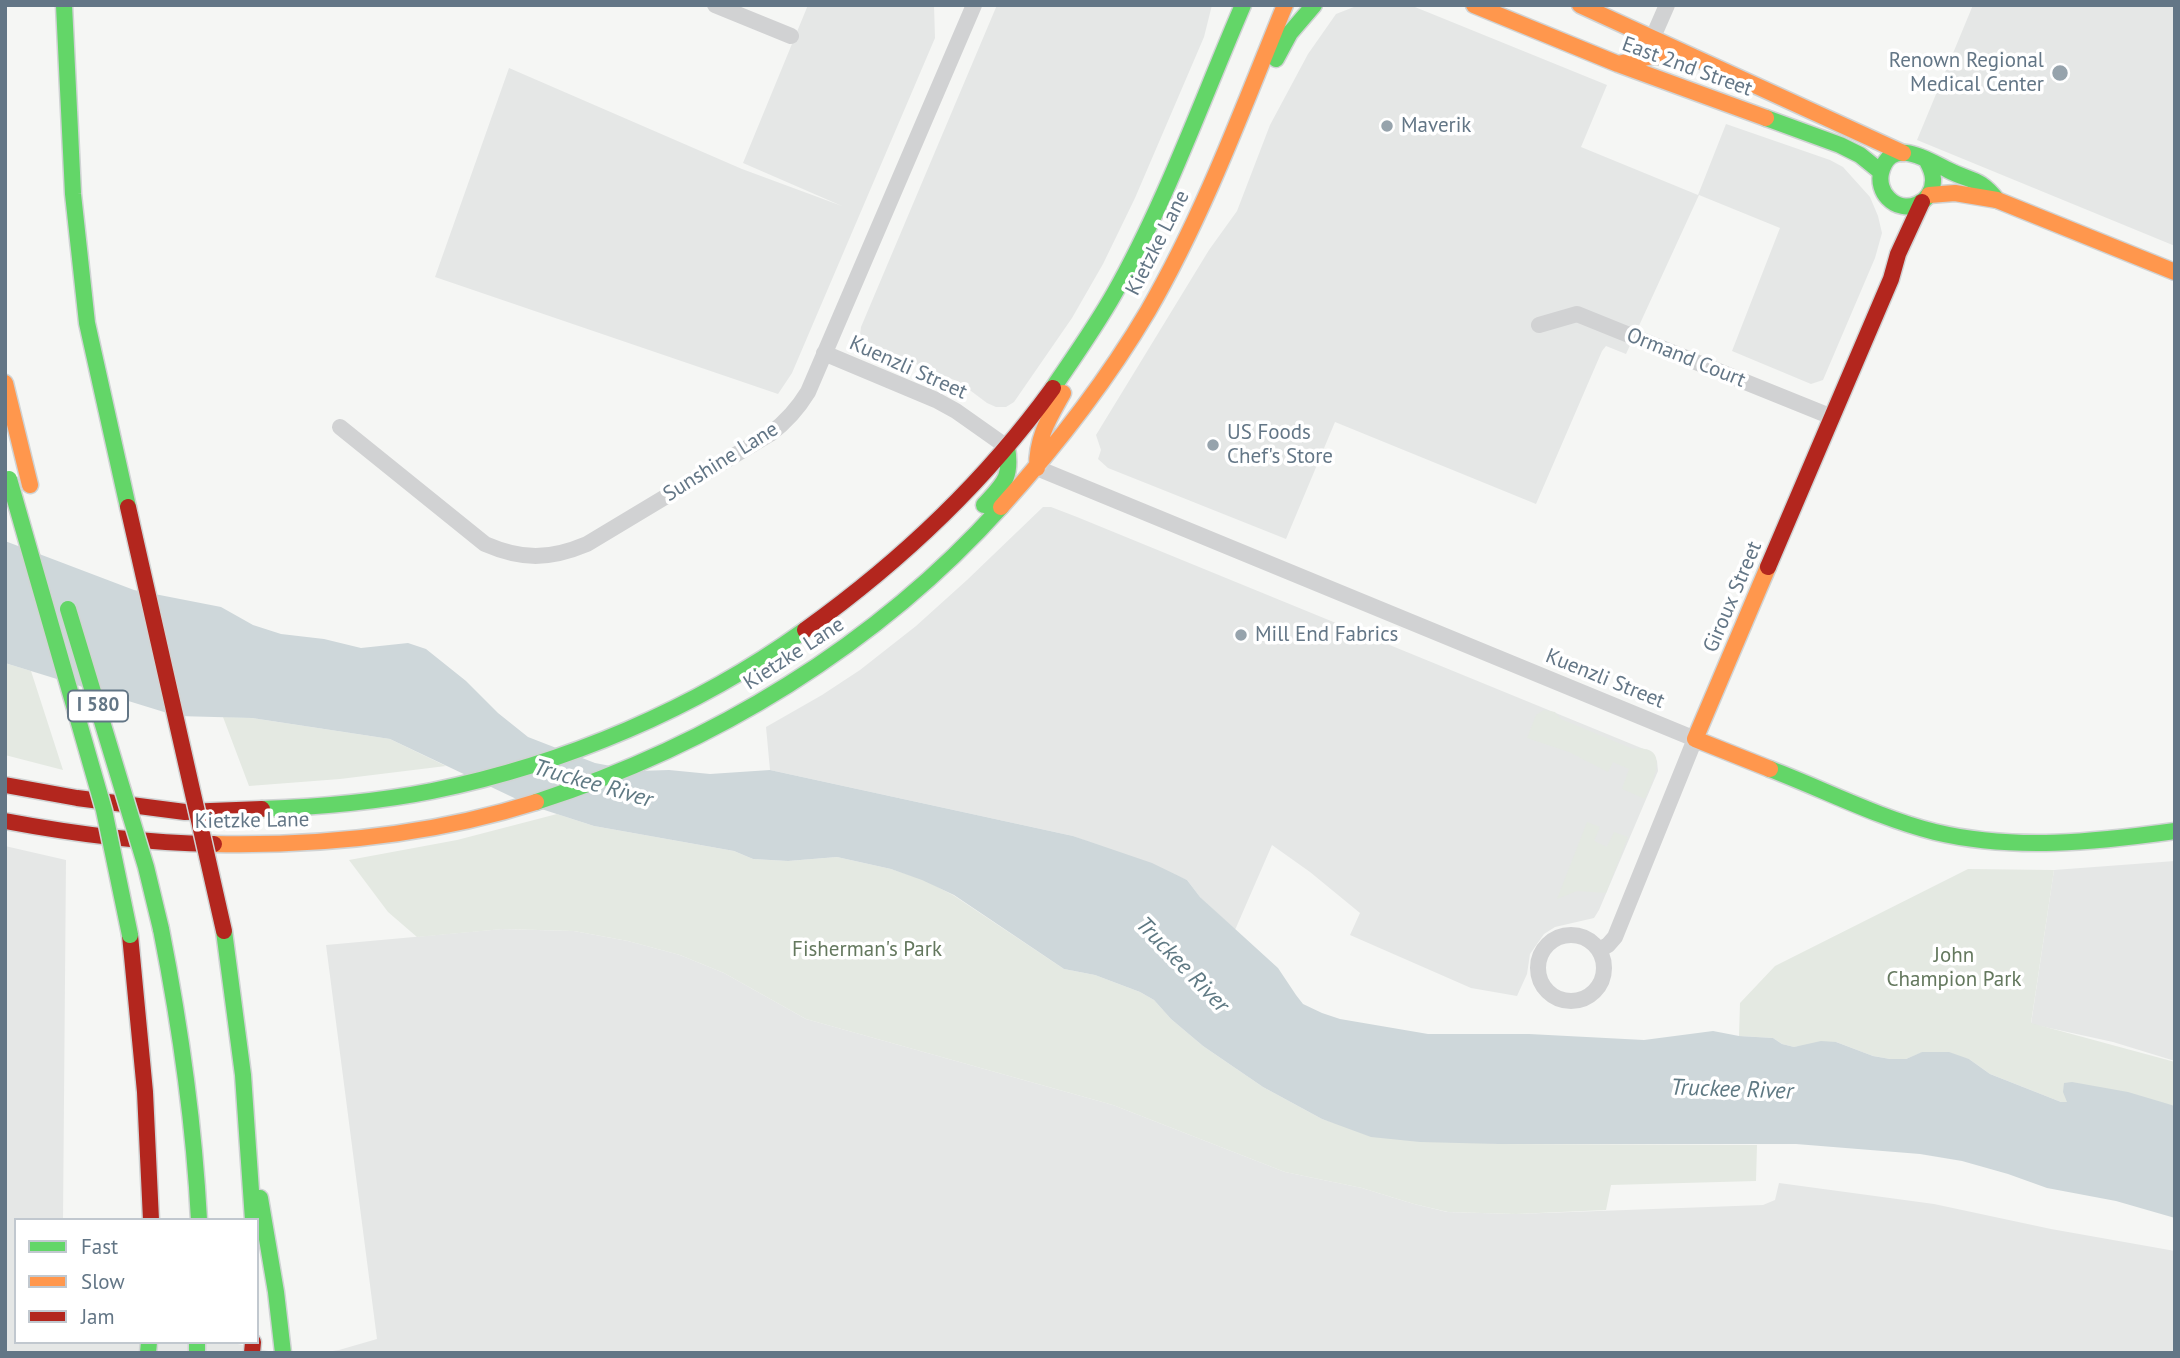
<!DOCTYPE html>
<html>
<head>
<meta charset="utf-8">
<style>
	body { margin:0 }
	#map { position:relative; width:2180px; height:1358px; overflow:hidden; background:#f5f6f4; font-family:"PT Sans",sans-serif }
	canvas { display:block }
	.frame { position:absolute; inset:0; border:7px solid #637686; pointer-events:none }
	.legend { position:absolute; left:14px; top:1218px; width:245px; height:126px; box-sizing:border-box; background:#fff; border:2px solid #c1c8cf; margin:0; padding:9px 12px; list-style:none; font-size:21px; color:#637686 }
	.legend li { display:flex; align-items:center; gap:14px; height:35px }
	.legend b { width:35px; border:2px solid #c1c8cf }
</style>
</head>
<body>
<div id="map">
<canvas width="2180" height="1358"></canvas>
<div class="frame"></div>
<ul class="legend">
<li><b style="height:9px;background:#63d668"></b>Fast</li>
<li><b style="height:9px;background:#ff974d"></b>Slow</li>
<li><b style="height:9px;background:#b3261e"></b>Jam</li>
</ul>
</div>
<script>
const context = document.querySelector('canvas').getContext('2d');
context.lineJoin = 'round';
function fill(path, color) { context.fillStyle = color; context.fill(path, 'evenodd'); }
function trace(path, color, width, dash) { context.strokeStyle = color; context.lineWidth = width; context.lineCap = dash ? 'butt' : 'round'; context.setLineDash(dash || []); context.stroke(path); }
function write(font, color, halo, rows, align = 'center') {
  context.font = font + ' "PT Sans",sans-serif'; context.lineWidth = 7; context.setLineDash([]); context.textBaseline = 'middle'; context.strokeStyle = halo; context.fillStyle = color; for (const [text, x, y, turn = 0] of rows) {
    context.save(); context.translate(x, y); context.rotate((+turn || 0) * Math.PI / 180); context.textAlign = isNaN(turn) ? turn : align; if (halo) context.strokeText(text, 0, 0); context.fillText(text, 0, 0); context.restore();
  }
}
const built = new Path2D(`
	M808 5H934L935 38 792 373 778 394 435 277 509 68 742 169 842 206 743 163Z
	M997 5H1212L1204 37 1135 198 1103 264 1072 318 1014 402 1006 407H996L987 403 959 382 868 344 862 340 860 335 861 327Z
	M1359 5H1410L1607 85 1581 147 1698 195 1726 124 1830 160 1843 167 1870 197 1878 216 1882 233 1875 258 1823 380 1811 384 1732 351 1780 228 1699 195 1626 354 1606 346 1602 351 1536 504 1335 422 1286 539 1108 468 1098 459 1101 450 1096 435 1209 250 1237 211 1270 125 1308 54 1336 14Z
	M1973 5H2175V246L1917 140Z
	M1043 507H1051L1077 517 1651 752 1657 761 1658 771 1599 910 1594 918 1555 927 1544 934 1530 954 1527 974 1517 996 1471 988 1350 935 1360 913 1310 872 1272 845 1235 930 1200 897 1187 880 1073 836 770 770 766 727 822 695 860 670 916 626 967 580Z
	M5 846 66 860 63 1220H16V1342H229L277 1353H5Z
	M2175 861V1061L2113 1042 2031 1024 2054 870Z
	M502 929 574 931 628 941 680 955 724 973 806 1019 1113 1105 1285 1172 1362 1188 1414 1204 1447 1212 1516 1214 1763 1205 1775 1200 1779 1183 1934 1204 2051 1229 2175 1251V1353H320L339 1350 377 1339 326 945Z`);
const green = new Path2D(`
	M5 663 31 671 63 770 5 755Z
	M1544 710 1555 712 1561 719 1633 749C1672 744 1653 781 1645 799L1622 789 1629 769 1613 762 1608 772 1569 752 1527 738 1536 715Z
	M223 717 252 718 390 739 446 766 340 779 249 786Z
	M557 814 594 826 734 851 753 859 788 861 837 857 891 869 922 879 953 895 1064 969 1095 975 1140 992 1154 1000 1171 1019 1203 1046 1263 1087 1322 1119 1344 1126 1498 1144 1757 1145 1756 1181 1611 1185 1606 1210 1516 1214 1448 1212 1414 1204 1362 1188 1285 1172 1113 1105 806 1019 724 973 680 955 628 941 574 931 503 929 417 937 388 912 349 860 457 840Z
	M1587 822 1600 827 1594 841 1607 847 1614 832 1628 837 1606 893 1577 891 1557 899Z
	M1968 869 2054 870 2031 1023 2175 1062V1106L2101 1088 2068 1103 2061 1102 1990 1074 1969 1059 1923 1052 1906 1059H1890L1873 1056 1836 1042 1794 1047 1782 1044 1773 1038 1739 1036 1740 1003 1775 966Z`);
const water = new Path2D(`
	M5 541 134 590 221 607 253 625 281 634 324 639 361 648 408 643 426 649 466 681 498 713 528 737 595 763 637 771 669 770 710 774 770 770 1073 836 1152 863 1187 880 1200 897 1278 968 1296 995 1303 1004 1322 1013 1340 1019 1428 1034H1529L1644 1040 1713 1031 1739 1036 1773 1038 1782 1044 1794 1047 1821 1041 1836 1042 1873 1056 1890 1059H1906L1922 1052H1949L1969 1059 1990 1074 2061 1102H2067L2063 1092 2064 1083 2072 1082 2128 1092 2175 1106V1218L2116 1201 2047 1188 2008 1174 1962 1161 1920 1154 1796 1144H1498L1420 1142 1371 1137 1322 1119 1263 1087 1203 1046 1171 1019 1154 1000 1140 992 1095 975 1064 969 954 895 922 880 891 869 837 857 788 861 753 859 734 851 594 826 529 805 390 739 252 718 177 716 5 663Z`);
const street = new Path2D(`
	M715 5 791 36
	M1653 37 1667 5
	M1539 325 1577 314 1832 417
	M824 353 936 400 956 411 1007 447
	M340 427 485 544C522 560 549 560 587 544L770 434C786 422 797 410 808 392L974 5
	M1037 468 1695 739 1615 937 1608 945 1599 950
	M1538 968a33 33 0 1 1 66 0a33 33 0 1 1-66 0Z`);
const fast = new Path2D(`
	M64 5 73 194 87 323 128 507
	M1276 59 1290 33 1314 5
	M1766 118 1840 145 1860 155 1881 172
	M1926 159C1929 165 1933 171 1933 179 1934 203 1905 216 1888 198 1882 192 1879 182 1881 173 1890 135 1928 160 1948 170 1971 182 1979 177 1997 200
	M1053 388C1074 357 1096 326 1114 294 1165 204 1202 100 1243 5
	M984 505C1004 483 1012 478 1007 447
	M1770 769C1825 790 1879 818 1935 832 2014 851 2096 842 2175 831
	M536 802C712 745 877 645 1001 507
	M262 809C319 807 376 802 432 791 565 764 695 709 805 630
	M161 929C180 1025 194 1122 199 1220
	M224 931 243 1075 253 1220
	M260 1198 276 1292 283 1353
	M197 1342V1353
	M148 1353 149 1342`);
const slow = new Path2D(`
	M1474 5 1618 64 1766 118
	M1580 5 1903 153
	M1618 64 1652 56 1686 57
	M1929 195 1955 193 1997 200 2175 272
	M5 383 30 485
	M1037 468C1037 437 1048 420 1063 393
	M1001 507C1056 446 1106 382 1148 311 1204 214 1243 108 1285 5
	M1768 567 1695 739 1770 769
	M214 844C321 846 433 835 536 802`);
const jam = new Path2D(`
	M1768 567 1891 279 1898 254 1922 202
	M805 630C900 562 984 483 1053 388
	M5 785 77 798 185 812 262 809
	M5 821C74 834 143 843 214 844
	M130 935 145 1092 151 1220
	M252 1353 253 1342`);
const fastBridge = new Path2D(`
	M9 479 104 810 130 935
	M68 609 146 867 161 929`);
const jamBridge = new Path2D(`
	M128 507 224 931`);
const markers = [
	[2060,73,9,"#96a3ac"],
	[1387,126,7,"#96a3ac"],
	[1213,445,7,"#96a3ac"],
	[1241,635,7,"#96a3ac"]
];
const shields = [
	[98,706,60]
];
const shieldNames = [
	["I 580",98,706]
];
const poiNames = [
	["Renown Regional",2044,61,"right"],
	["Medical Center",2044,85,"right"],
	["Maverik",1401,126],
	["US Foods",1227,433],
	["Chef's Store",1227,457],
	["Mill End Fabrics",1255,635]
];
const streetNames = [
	["East 2nd Street",1687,67,20],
	["Kietzke Lane",1158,243,-63],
	["Ormand Court",1686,358,22],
	["Kuenzli Street",908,368,24],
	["Sunshine Lane",721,462,-32],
	["Giroux Street",1733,597,-67],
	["Kietzke Lane",794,654,-33],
	["Kuenzli Street",1605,679,22],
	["Kietzke Lane",252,821,-1]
];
const parkNames = [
	["Fisherman's Park",867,950],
	["John",1954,956],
	["Champion Park",1954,980]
];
const waterNames = [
	["Truckee River",593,784,16],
	["Truckee River",1182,965,46],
	["Truckee River",1732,1090,2]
];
fill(built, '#e5e7e6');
fill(green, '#e4e9e2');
fill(water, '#ced7da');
trace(fast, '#d0d3d4', 19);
trace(slow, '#d0d3d4', 19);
trace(jam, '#d0d3d4', 19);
trace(street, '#d1d2d3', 16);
trace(fast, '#63d668', 16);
trace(slow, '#ff974d', 16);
trace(jam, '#b3261e', 16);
trace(fastBridge, '#d1d3d3', 19, []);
trace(jamBridge, '#d1d3d3', 19, []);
trace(fastBridge, '#63d668', 16);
trace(jamBridge, '#b3261e', 16);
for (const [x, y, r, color] of markers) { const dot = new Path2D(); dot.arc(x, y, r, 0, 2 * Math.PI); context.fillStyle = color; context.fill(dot); trace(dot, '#fff', 2.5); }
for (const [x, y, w] of shields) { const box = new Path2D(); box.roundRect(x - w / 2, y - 15.5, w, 31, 5); context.fillStyle = '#fff'; context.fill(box); trace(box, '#637686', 2); }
write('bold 19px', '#637686', null, shieldNames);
write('21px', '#637686', '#fff', poiNames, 'left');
write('21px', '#637686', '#fff', streetNames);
write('21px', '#64785e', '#fff', parkNames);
write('italic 23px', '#5f7983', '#fff', waterNames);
</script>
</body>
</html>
